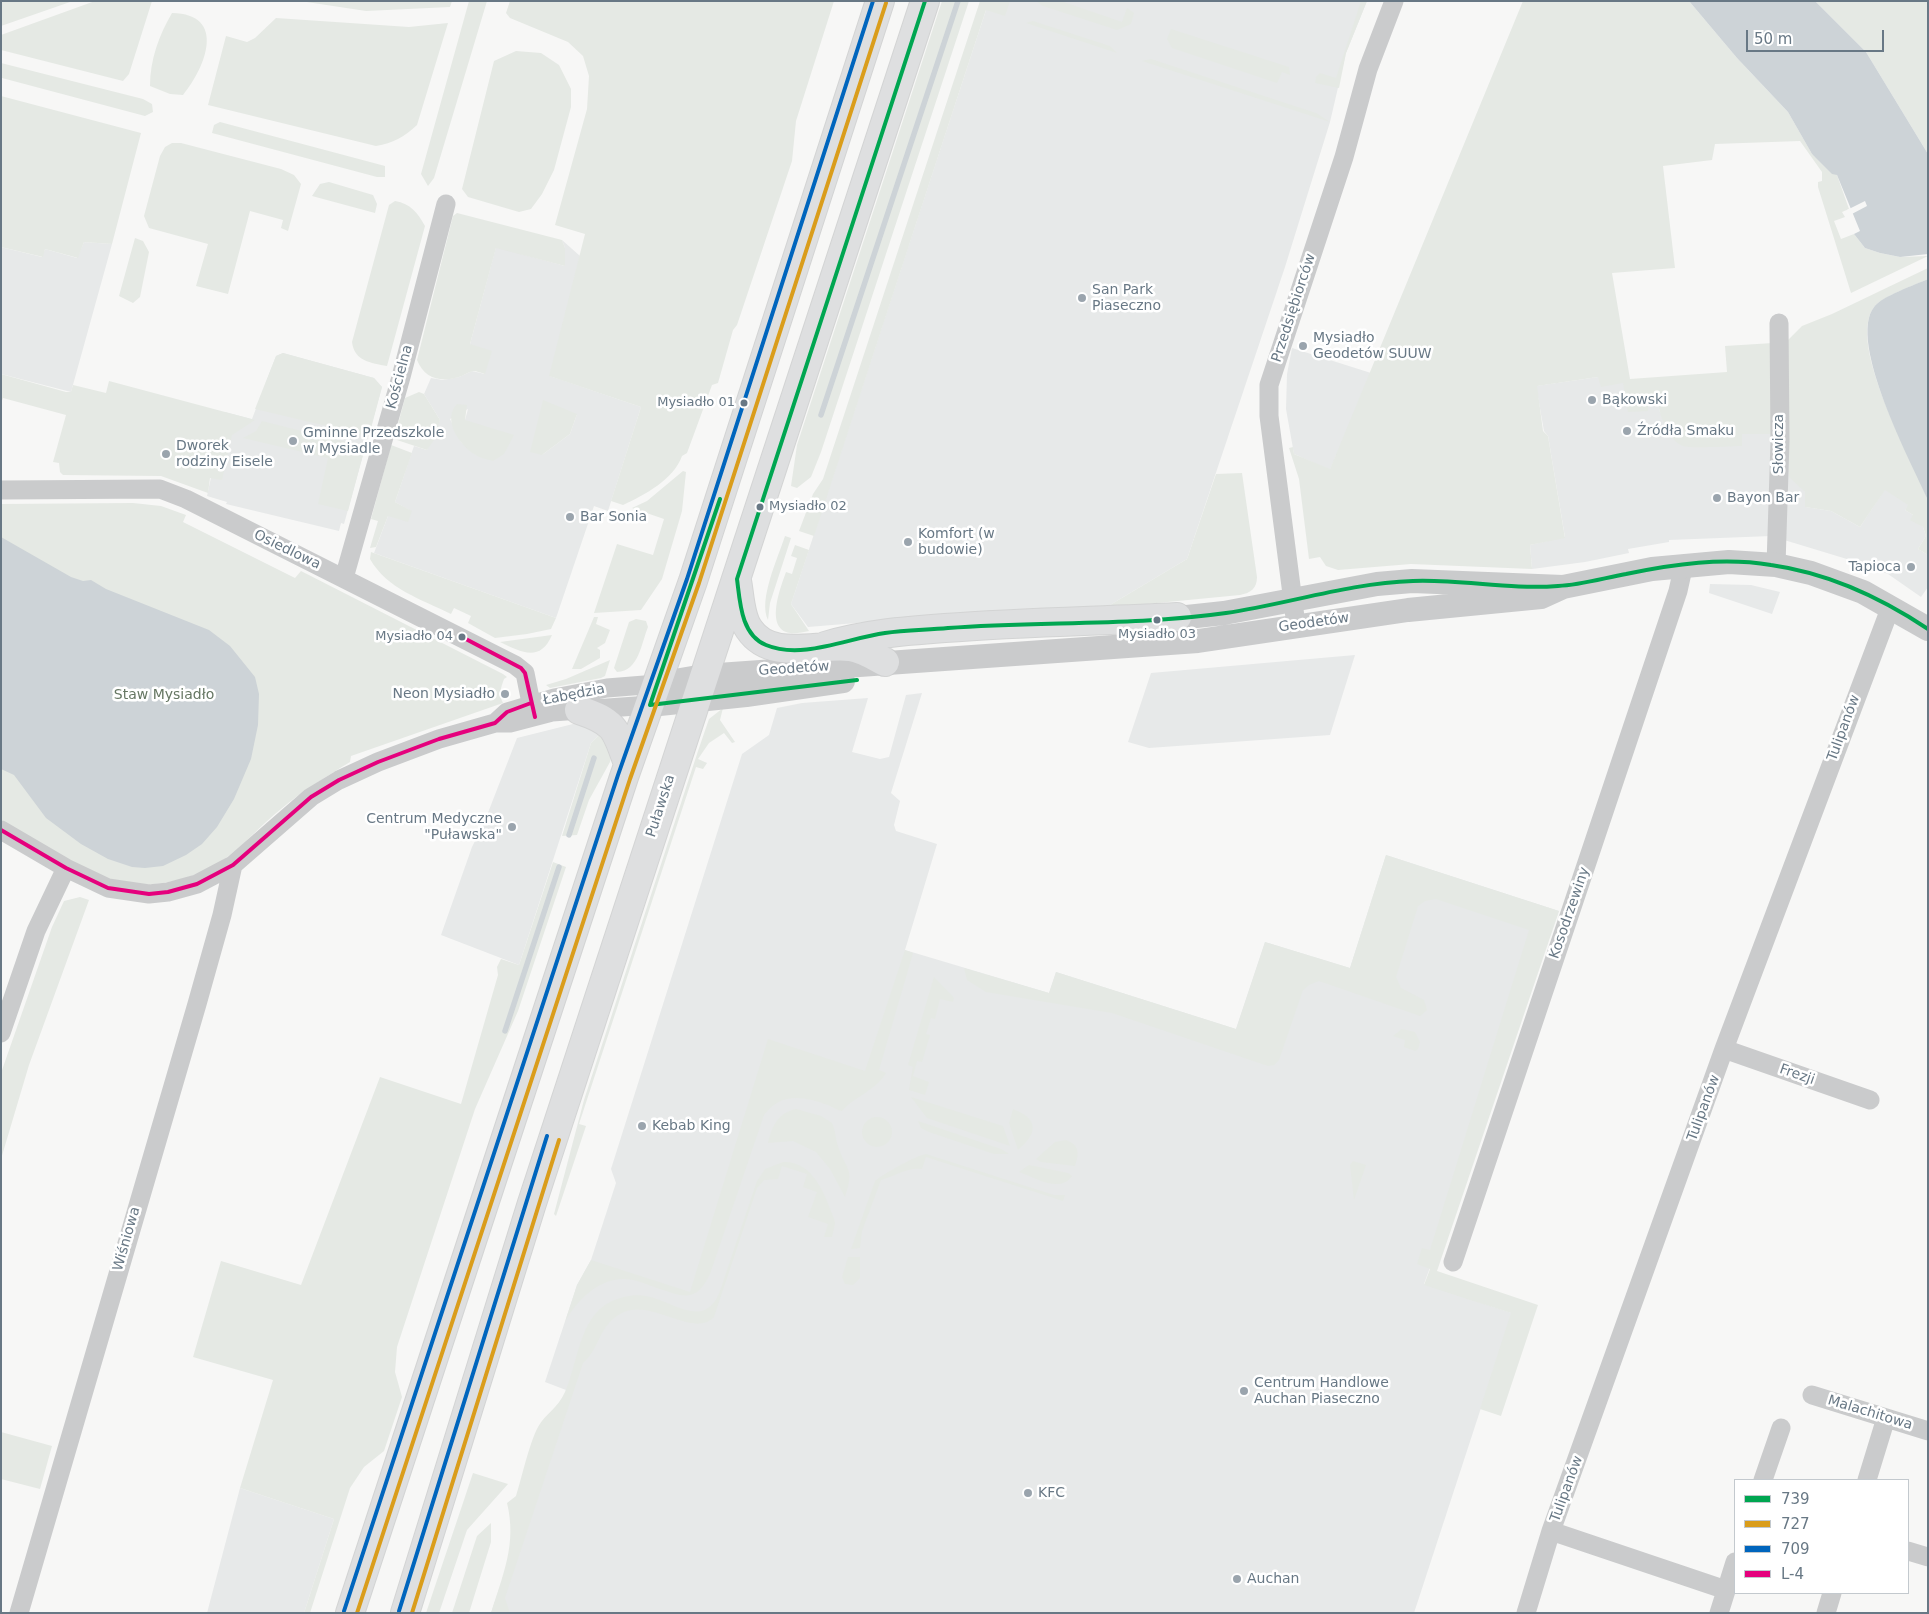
<!DOCTYPE html>
<html>
<head>
<meta charset="utf-8">
<style>
	body { margin:0 }
	#map { position:relative; width:1929px; height:1614px; overflow:hidden; background:#f7f7f6; font-family:"DejaVu Sans",sans-serif }
	canvas { display:block }
	.frame { position:absolute; inset:0; border:2px solid #687885; pointer-events:none }
	.legend { position:absolute; left:1734px; top:1479px; width:175px; height:115px; box-sizing:border-box; background:#fff; border:1px solid #c3c9ce; margin:0; padding:6px 9px; list-style:none; font-size:15px; color:#687885 }
	.legend li { display:flex; align-items:center; gap:10px; height:25px }
	.legend b { width:25px; border:1px solid #c3c9ce }
	.scale { position:absolute; left:1746px; top:30px; width:138px; height:22px; box-sizing:border-box; border:2px solid #687885; border-top:0; padding-left:6px; font-size:15px; line-height:18px; white-space:nowrap; color:#687885; -webkit-text-stroke:4px #fff; paint-order:stroke }
</style>
</head>
<body>
<div id="map">
<canvas width="1929" height="1614"></canvas>
<div class="frame"></div>
<ul class="legend">
<li><b style="height:6px;background:#00a651"></b>739</li>
<li><b style="height:6px;background:#da9d1b"></b>727</li>
<li><b style="height:6px;background:#0065bd"></b>709</li>
<li><b style="height:6px;background:#e5007d"></b>L-4</li>
</ul>
<div class="scale">50 m</div>
</div>
<script>
const context = document.querySelector('canvas').getContext('2d');
context.lineJoin = 'round';
function fill(path, color) { context.fillStyle = color; context.fill(path, 'evenodd'); }
function trace(path, color, width, dash) { context.strokeStyle = color; context.lineWidth = width; context.lineCap = dash ? 'butt' : 'round'; context.setLineDash(dash || []); context.stroke(path); }
function write(font, color, halo, rows, align = 'center') {
  context.font = font + ' "DejaVu Sans",sans-serif'; context.lineWidth = 5; context.setLineDash([]); context.textBaseline = 'middle'; context.strokeStyle = halo; context.fillStyle = color; for (const [text, x, y, turn = 0] of rows) {
    context.save(); context.translate(x, y); context.rotate((+turn || 0) * Math.PI / 180); context.textAlign = isNaN(turn) ? turn : align; if (halo) context.strokeText(text, 0, 0); context.fillText(text, 0, 0); context.restore();
  }
}
const built = new Path2D(`
	M989 1H1367L1346 53 1330 122 1285 267 1187 559 1105 608 1026 609 808 627 791 604Z
	M562 240 580 256 550 376 641 407 608 511 594 506 556 618 374 553 388 516 411 511 395 502 414 446 427 450 440 420 424 394 431 378 443 380 459 377 472 371 485 374 470 344 496 247 565 266V248ZM468 409 465 420 476 455 461 442 450 419ZM577 414 570 434 542 455Z
	M84 242 112 244 71 392 1 374V247L42 257 45 249 77 258Z
	M1292 348 1371 373 1330 470 1294 454 1286 409 1287 374Z
	M283 353 374 378 382 387 344 524 341 523 339 531 226 504 227 502 207 496 225 412 252 419 276 356Z
	M1598 377 1623 383 1648 411V403H1658L1660 412 1720 446H1742V434H1776L1789 437 1805 492 1806 507 1831 511 1860 527 1885 489 1909 505 1905 510 1913 515 1923 527 1926 536 1918 549 1928 555V587L1921 597 1888 574 1860 563 1771 536 1669 540V542L1628 549 1629 553 1585 562 1532 569 1530 545 1565 537 1548 436 1544 431 1536 386Z
	M1710 584 1751 585 1780 592 1772 614 1709 593Z
	M1355 655 1330 735 1149 748 1128 742 1151 673Z
	M922 693 891 793 900 801 894 825 896 831 937 844 905 950 1049 993 1056 972 1236 1029 1265 942 1350 968 1386 855 1559 911 1424 1284 1512 1313 1414 1613H491L566 1390 545 1382 577 1285 591 1260 616 1183 611 1169 742 754 769 735 777 708 802 703 868 698 852 752 880 759 889 757 906 695Z
	M573 724 586 725 600 734 591 743 519 965 441 935 472 847 484 823 517 738Z
	M240 1488 334 1519 304 1613H207Z`);
const green = new Path2D(`
	M1 1H73L1 26Z
	M95 1H152L129 74 123 81 1 50V35Z
	M300 1H452L450 7 366 11Z
	M469 1H487L434 178 428 186 421 174Z
	M510 1H834L796 121 792 161 737 325 733 330 718 383 712 385 687 453 682 456C674 479 645 495 623 505L611 501 641 407 549 376 585 234 555 225 587 109 589 76 583 56 568 42 510 18 506 13Z
	M942 1H969L821 452 811 477 797 488 791 486 797 445Z
	M980 1H1010L1005 16 986 10 814 536 799 531 813 494 823 479Z
	M1036 1H1061L1122 22 1127 8 1134 13 1131 24 1117 30 1043 6Z
	M1361 1H1367L1346 53 1339 88 1315 83 1316 77 1320 73 1336 78Z
	M1523 1H1689L1737 58 1788 112 1812 154 1837 175 1849 209 1842 212 1845 217 1834 221 1841 239 1854 234 1865 248 1880 253 1900 257 1928 256 1851 293 1818 187V182L1822 181V172L1800 141 1715 144 1712 160 1663 166 1675 268 1612 273 1630 379 1727 372 1725 346 1773 343 1776 434H1742V446C1730 446 1693 449 1683 446 1669 441 1660 417 1658 403L1648 404V411L1628 412 1623 383 1601 387 1598 377 1537 386 1543 431 1548 436 1565 538 1530 545 1532 569 1411 564 1338 570 1326 566 1320 557 1309 559 1299 479 1289 448 1293 447 1294 454 1330 469Z
	M1815 1H1928V154L1866 52Z
	M172 13C227 14 206 67 183 95L170 94 150 86C150 60 159 35 172 13Z
	M276 18 409 27 448 23 417 125C404 137 393 143 376 146L208 105 226 36 247 42 255 38Z
	M1033 21 1110 46 1117 53 1026 23Z
	M1171 29 1289 67 1290 75 1282 72 1277 83 1172 48 1167 39Z
	M516 51 541 53 559 65 571 89V107L554 170 542 194 531 209 519 212 468 197 462 189 494 61Z
	M1151 59 1316 113 1330 122 1142 61Z
	M1 63 143 99 152 104 153 112 145 116 2 78Z
	M1 96 141 133 112 244 84 242 78 258 45 249 43 257 1 247Z
	M220 122 385 166V177H377L212 133 214 125Z
	M172 143H181L281 169 294 175 301 184 288 231 281 228 283 220 250 211 228 294 196 286 208 244 149 228 144 216 160 156 165 147Z
	M329 182 373 195 377 204 375 213 312 196 320 184Z
	M395 201C411 204 417 212 425 226L387 366C371 363 354 361 352 342L389 205Z
	M457 213 562 240 565 248V266L496 248 470 344 492 351 485 374C481 373 477 371 473 371 468 372 463 376 459 377 440 383 424 378 417 360L453 216Z
	M135 238 143 241 149 252 140 297 133 303 119 296Z
	M1928 268V279C1915 285 1881 297 1874 307 1846 345 1912 457 1927 498 1929 511 1928 540 1928 555L1918 549 1926 536 1923 527 1910 520 1913 515 1905 510 1908 505 1885 490 1860 527 1831 511 1805 507V492L1789 477 1787 341 1802 326 1832 314Z
	M283 353 374 378 382 387 369 436 255 409 276 356Z
	M1 374 66 392H71L73 385 106 393 109 381 255 420 232 435 222 480 210 478 208 493 161 476 63 475 60 472 59 463 53 462 66 415 3 398 1 403Z
	M419 392 424 394 440 420 434 440 427 450 394 439 405 398Z
	M543 400 577 414 570 434 542 455 530 452Z
	M457 404 467 405 465 420 514 435 504 454 493 461C487 459 479 458 474 454 459 444 442 420 457 404Z
	M262 421 365 447 348 511 318 504 328 458 243 438 256 431Z
	M391 445 412 453 395 502 412 511 408 522 388 516 376 547 370 548 378 521 371 519Z
	M683 471 686 472 682 511 662 579 641 610 594 613 617 544 653 555 664 519 632 508 647 501Z
	M1242 473 1257 577C1257 588 1251 593 1240 595L1105 608 1187 559 1216 474Z
	M133 503 161 506 186 515 183 522 295 578 301 571 503 674 507 677 504 679C501 688 498 694 503 703L351 756 350 762C326 777 302 791 281 809 263 823 248 841 230 855 193 883 140 894 97 875 63 860 32 839 1 820V504Z
	M785 536 791 538 770 603 768 620C758 600 778 558 785 536Z
	M795 545 809 550 791 604 809 631C803 632 796 634 790 633 764 629 781 586 786 572L792 574 797 558 791 556Z
	M371 552 556 618 551 629 527 634 495 638 468 623 471 616 454 608 451 614C421 599 387 589 370 559Z
	M594 617H598L596 624 610 630 605 643 597 648 600 650V658L581 669H572Z
	M636 619 646 621 648 627C641 644 639 671 617 672L614 668 629 622Z
	M552 635C540 663 521 652 500 642Z
	M610 660 605 676 601 678 550 688 546 685 566 679Z
	M723 708 720 720 735 742 732 743 724 733 709 743 698 759 707 763 703 769 696 767 579 1124 586 1126 556 1216 554 1214 584 1100 698 751 709 719Z
	M605 731 612 754 610 762 589 800 577 835 562 836 591 743 600 734Z
	M1386 855 1559 911 1437 1271 1538 1305 1501 1416 1480 1409 1511 1313 1424 1285 1430 1269 1417 1264 1422 1248 1430 1250 1529 930 1436 899 1425 901 1418 906 1396 977 1401 988 1424 1000 1427 1010 1420 1016 1319 981 1309 985 1303 990 1279 1060 1274 1065 1268 1066 1112 1013 986 992 967 980 964 968 1049 993 1056 972 1236 1029 1265 942 1350 968Z
	M553 862 566 867 518 1011 475 1109 397 1347 395 1372 402 1397 384 1451 364 1467 350 1488 310 1613H304L334 1519 240 1488 273 1380 193 1357 221 1261 301 1285 380 1077 461 1104 498 975 497 967 501 959 519 965Z
	M80 897 89 900 29 1065 1 1159V1073L52 927 64 901Z
	M905 950 913 953 879 1070 886 1073C875 1091 855 1096 842 1111 837 1110 833 1107 828 1105 803 1096 781 1092 764 1115L710 1274C706 1281 702 1291 693 1294 683 1298 673 1293 663 1290 653 1287 643 1282 633 1280 603 1274 578 1298 565 1322L577 1285 591 1260 690 1292 768 1039 865 1071Z
	M934 977 954 998 953 1002 940 999 935 1019 931 1018 926 1034 930 1035 922 1062 917 1061 913 1076 929 1082 925 1095 909 1090 913 1067 908 1065Z
	M1402 1029 1415 1032 1420 1042 1418 1049 1415 1051 1404 1047 1405 1040 1393 1036Z
	M911 1097 1003 1126 1010 1146 927 1118Z
	M796 1109 821 1116 832 1123C836 1131 835 1138 838 1146 846 1171 855 1167 845 1197L830 1169 816 1152 793 1141 768 1143C772 1126 778 1113 796 1109Z
	M1013 1109C1039 1119 1038 1133 1018 1150L1009 1123Z
	M862 1132a15 15 0 1 1 30 0a15 15 0 1 1-30 0Z
	M918 1121 1001 1149 1009 1154H994L929 1132 921 1128Z
	M1066 1140C1080 1145 1079 1154 1075 1166L1041 1162 1036 1159 1055 1142Z
	M926 1154 1054 1195H1065L1063 1201 926 1157 922 1169C908 1167 895 1176 881 1180L862 1231 860 1248 851 1249 875 1181C883 1174 917 1155 926 1154Z
	M1353 1161 1366 1165 1354 1200 1350 1165Z
	M783 1162C813 1161 824 1193 833 1216L835 1223 832 1237H824L828 1224 808 1217 817 1192 803 1187 807 1174 782 1166 778 1179 764 1180 757 1188 714 1317C693 1339 652 1298 622 1313 598 1325 601 1347 583 1363L505 1598 510 1613H491C503 1574 517 1544 507 1503L516 1496C522 1477 529 1444 538 1427 545 1414 558 1408 565 1392 578 1363 579 1318 610 1302 621 1297 634 1294 646 1296 674 1301 705 1331 720 1291L757 1181 765 1169Z
	M1029 1165 1068 1173 1072 1176C1060 1194 1034 1177 1019 1172Z
	M848 1257H860V1278L853 1285 845 1284 842 1277Z
	M1 1432 52 1446 40 1489 1 1479Z
	M473 1473 508 1484 467 1530 439 1613H426Z
	M491 1523V1542L469 1613H452L477 1536Z`);
const water = new Path2D(`
	M1689 1H1815L1866 52 1928 154V254L1900 257 1880 253 1865 248 1854 234 1860 231 1837 175 1832 174 1812 154 1788 112 1737 58Z
	M1928 279V500C1911 462 1847 342 1874 307 1882 296 1915 285 1928 279Z
	M1 537 71 577 83 581 91 580 106 589 209 630 230 646 255 677 259 694 258 725 251 759 234 799 217 827 202 844 186 855 163 866 145 868 132 867 108 859 81 844 46 818 14 775 1 769Z`);
const pier = new Path2D(`
	M1865 201 1867 206 1850 215 1847 210Z`);
const stream = new Path2D(`
	M821 415 958 1
	M569 835 594 758
	M505 1031 559 867`);
const minor = new Path2D(`
	M1 490 160 489 186 499 515 665 525 673 531 703
	M1776 565 1780 441 1779 323
	M344 578 401 377 446 204
	M1296 625 1269 416V385L1344 157 1368 69 1394 1
	M495 723 507 712 554 698 607 688 657 684
	M1 830 66 868 108 888 149 894 168 892 197 884 233 865 311 797 339 780 378 762 439 739 495 723H510L552 712 650 705
	M1 1033 36 931 66 868
	M1724 1049 1870 1100
	M1453 1262 1678 591 1684 564
	M1812 1395 1928 1431
	M1763 1480 1781 1428
	M1867 1480 1886 1418
	M1551 1531 1726 1590
	M1908 1551 1928 1557
	M19 1613 197 1004 222 915 233 865
	M1526 1613 1551 1531 1724 1049 1891 606
	M1719 1613 1735 1562
	M1826 1613 1832 1593`);
const tertiary = new Path2D(`
	M1159 620 1224 613 1377 584 1412 581 1563 587 1652 569 1729 562 1776 565 1811 573 1863 592 1928 629
	M657 684 704 676 1198 641 1408 610 1541 597 1563 587
	M650 705 746 695 843 681`);
const primary = new Path2D(`
	M737 581C740 596 740 617 749 629 771 662 817 643 850 647 863 649 874 656 885 662
	M825 646C864 634 904 631 945 628 1022 622 1100 621 1177 617
	M579 710C615 722 616 729 628 764
	M350 1613 624 777 693 581 880 1
	M405 1613 532 1203 925 1`);
const bus1 = new Path2D(`
	M925 1 737 579C740 602 741 635 766 645 802 660 848 638 885 633 905 630 927 630 948 628 1040 621 1134 626 1226 613 1288 604 1349 583 1413 581 1461 579 1509 590 1558 586 1581 585 1604 578 1626 574 1674 564 1723 557 1771 565 1828 573 1880 597 1928 629
	M650 705 720 499
	M650 705 857 680`);
const bus2 = new Path2D(`
	M357 1613 630 779 699 583 886 3
	M412 1613 559 1140`);
const bus3 = new Path2D(`
	M344 1611 618 775 687 579 873 1
	M399 1611 547 1136`);
const bus4 = new Path2D(`
	M462 637 521 668 525 673 535 717
	M1 830 66 868 108 888 149 894 168 892 197 884 233 865 311 797 339 780 378 762 439 739 495 723 507 712 531 703`);
const markers = [
	[1082,298,5,"#9aa4ad"],
	[1303,346,5,"#9aa4ad"],
	[1592,400,5,"#9aa4ad"],
	[744,403,4.5,"#687885"],
	[1627,431,5,"#9aa4ad"],
	[293,441,5,"#9aa4ad"],
	[166,454,5,"#9aa4ad"],
	[1717,498,5,"#9aa4ad"],
	[760,507,4.5,"#687885"],
	[570,517,5,"#9aa4ad"],
	[908,542,5,"#9aa4ad"],
	[1911,567,5,"#9aa4ad"],
	[1157,620,4.5,"#687885"],
	[462,637,4.5,"#687885"],
	[505,694,5,"#9aa4ad"],
	[512,827,5,"#9aa4ad"],
	[642,1126,5,"#9aa4ad"],
	[1244,1391,5,"#9aa4ad"],
	[1028,1493,5,"#9aa4ad"],
	[1237,1579,5,"#9aa4ad"]
];
const busNames = [
	["Mysiadło 01",735,403],
	["Mysiadło 02",769,507,"left"],
	["Mysiadło 03",1157,635,"center"],
	["Mysiadło 04",453,637]
];
const poiNames = [
	["San Park",1092,290],
	["Piaseczno",1092,306],
	["Mysiadło",1313,338],
	["Geodetów SUUW",1313,354],
	["Bąkowski",1602,400],
	["Źródła Smaku",1637,431],
	["Gminne Przedszkole",303,433],
	["w Mysiadle",303,449],
	["Dworek",176,446],
	["rodziny Eisele",176,462],
	["Bayon Bar",1727,498],
	["Bar Sonia",580,517],
	["Komfort (w",918,534],
	["budowie)",918,550],
	["Tapioca",1901,567,"right"],
	["Neon Mysiadło",495,694,"right"],
	["Centrum Medyczne",502,819,"right"],
	["\"Puławska\"",502,835,"right"],
	["Kebab King",652,1126],
	["Centrum Handlowe",1254,1383],
	["Auchan Piaseczno",1254,1399],
	["KFC",1038,1493],
	["Auchan",1247,1579]
];
const streetNames = [
	["Przedsiębiorców",1294,308,-72],
	["Kościelna",400,377,-75],
	["Słowicza",1779,444,-90],
	["Osiedlowa",287,550,26],
	["Geodetów",1314,623,-8],
	["Geodetów",794,669,-4],
	["Łabędzia",574,695,-11],
	["Tulipanów",1844,728,-70],
	["Puławska",661,806,-72],
	["Kosodrzewiny",1570,913,-71],
	["Frezji",1797,1075,19],
	["Tulipanów",1704,1108,-70],
	["Wiśniowa",127,1239,-74],
	["Malachitowa",1870,1413,17],
	["Tulipanów",1567,1489,-70]
];
const parkNames = [
	["Staw Mysiadło",164,695]
];
fill(built, '#e7e9e9');
fill(green, '#e5e9e4');
fill(water, '#cdd3d7');
fill(pier, '#f7f7f6');
trace(stream, '#cdd3d7', 5.5);
trace(primary, '#d3d4d4', 30);
trace(minor, '#cacbcc', 19);
trace(tertiary, '#cacbcc', 24);
trace(primary, '#dedfe0', 28);
trace(bus1, '#00a651', 4);
trace(bus2, '#da9d1b', 4);
trace(bus3, '#0065bd', 4);
trace(bus4, '#e5007d', 4);
for (const [x, y, r, color] of markers) { const dot = new Path2D(); dot.arc(x, y, r, 0, 2 * Math.PI); context.fillStyle = color; context.fill(dot); trace(dot, '#fff', 2); }
write('13px', '#687885', '#fff', busNames, 'right');
write('14px', '#687885', '#fff', poiNames, 'left');
write('14px', '#687885', '#fff', streetNames);
write('14px', '#667763', '#fff', parkNames);
</script>
</body>
</html>
